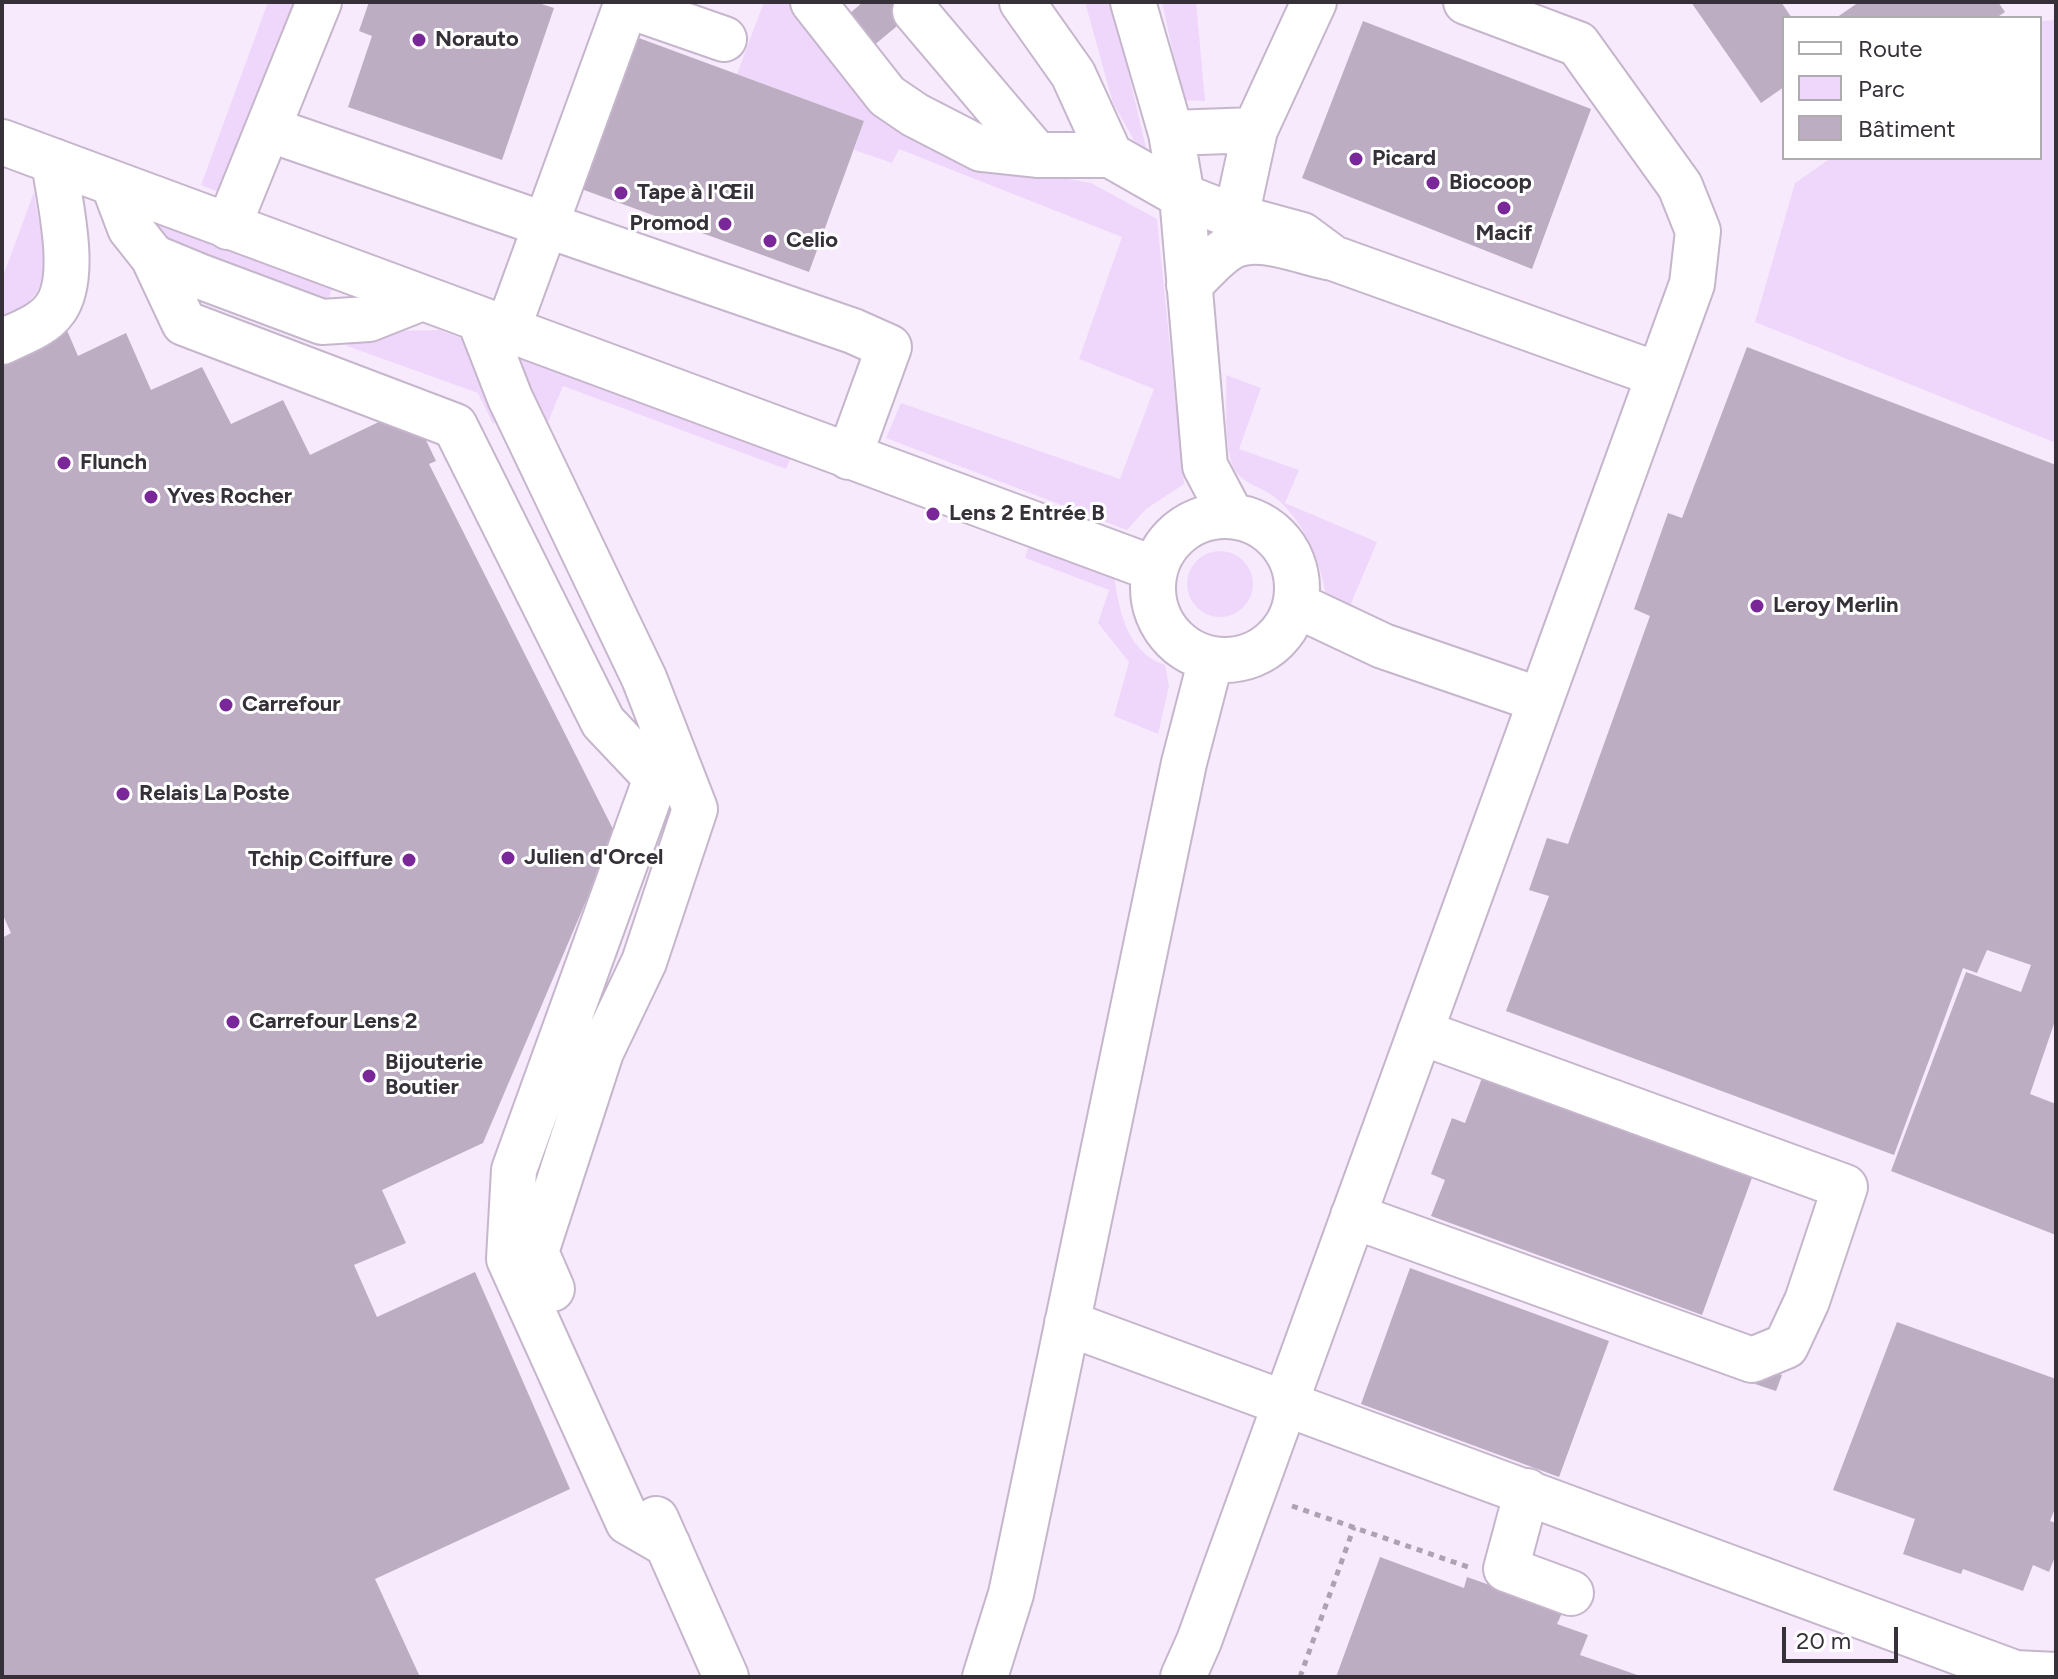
<!DOCTYPE html>
<html>
<head>
<meta charset="utf-8">
<style>
	body { margin:0 }
	#map { position:relative; width:2058px; height:1679px; overflow:hidden; background:#f7eafd; font-family:Figtree,sans-serif }
	canvas { display:block }
	.frame { position:absolute; inset:0; border:4px solid #363039; pointer-events:none }
	.legend { position:absolute; left:1782px; top:16px; width:260px; height:144px; box-sizing:border-box; background:#fff; border:2px solid #afacb0; margin:0; padding:10px 14px; list-style:none; font-size:24px; color:#363039 }
	.legend li { display:flex; align-items:center; gap:16px; height:40px }
	.legend b { width:40px; border:2px solid #afacb0 }
	.scale { position:absolute; left:1782px; top:1627px; width:116px; height:36px; box-sizing:border-box; border:4px solid #363039; border-top:0; padding-left:10px; font-size:24px; line-height:28px; white-space:nowrap; color:#363039; -webkit-text-stroke:6px #fff; paint-order:stroke }
</style>
</head>
<body>
<div id="map">
<canvas width="2058" height="1679"></canvas>
<div class="frame"></div>
<ul class="legend">
<li><b style="height:10px;background:#fff"></b>Route</li>
<li><b style="height:22px;background:#efd7fb"></b>Parc</li>
<li><b style="height:22px;background:#bcadc3"></b>Bâtiment</li>
</ul>
<div class="scale">20 m</div>
</div>
<script>
const context = document.querySelector('canvas').getContext('2d');
context.lineJoin = 'round';
function fill(path, color) { context.fillStyle = color; context.fill(path, 'evenodd'); }
function trace(path, color, width, dash) { context.strokeStyle = color; context.lineWidth = width; context.lineCap = dash ? 'butt' : 'round'; context.setLineDash(dash || []); context.stroke(path); }
function write(font, color, halo, rows, align = 'center') {
  context.font = font + ' Figtree,sans-serif'; context.lineWidth = 6; context.setLineDash([]); context.textBaseline = 'middle'; context.strokeStyle = halo; context.fillStyle = color; for (const [text, x, y, turn = 0] of rows) {
    context.save(); context.translate(x, y); context.rotate((+turn || 0) * Math.PI / 180); context.textAlign = isNaN(turn) ? turn : align; if (halo) context.strokeText(text, 0, 0); context.fillText(text, 0, 0); context.restore();
  }
}
const green = new Path2D(`
	M268 2H294L224 194 201 185Z
	M764 2H799L1004 168 1091 183 1157 219 1184 484 1146 509 1127 530 886 438 901 403 1120 479 1154 389 1079 359 1122 237 899 149 892 163 854 150 864 121 737 74Z
	M1085 2H1112L1147 152 1140 151 1113 103Z
	M1162 2H1196L1205 101 1183 100Z
	M2056 20V443L1755 322 1795 183 1831 158H2040V21Z
	M34 192C42 250 64 289 2 321V279Z
	M160 224 333 286 327 302 155 240Z
	M439 330 464 339 505 418 493 424 478 393 347 346 355 332Z
	M514 354 791 457 786 469 563 386 545 429Z
	M1226 375 1261 388 1239 449 1299 470 1285 503 1377 542 1350 606 1326 596C1320 559 1305 524 1277 499 1261 485 1237 484 1231 461 1224 435 1227 402 1226 375Z
	M1029 545 1114 577C1120 613 1127 652 1165 665L1169 686 1158 734 1114 716 1129 662 1098 623 1109 590 1025 558Z
	M1187 584a33 33 0 1 1 66 0a33 33 0 1 1-66 0Z`);
const building = new Path2D(`
	M369 2H535L554 8 502 160 348 107 372 36 359 31Z
	M863 2H926L867 51 842 20Z
	M1691 2H1781L1792 18H1784V87L1761 103Z
	M1859 2H1998L2005 12 1996 18H1836Z
	M1363 21 1591 109 1532 269 1302 178Z
	M628 34 864 121 809 272 573 186Z
	M66 328 78 356 126 333 151 390 202 367 231 424 283 400 310 455 410 407 436 461 429 464 615 833 483 1143 382 1190 406 1243 354 1265 377 1317 475 1272 570 1489 375 1579 420 1677H2V938L11 933 2 913V360Z
	M1747 347 2056 465V1018L2030 1094 2056 1104V1235L1891 1171 1966 972 2021 992 2031 965 1987 950 1977 973 1963 968 1894 1155 1506 1011 1549 896 1529 890 1547 838 1568 844 1650 616 1634 609 1668 513 1682 518Z
	M1482 1078 1753 1175 1702 1315 1431 1216 1445 1180 1431 1174 1452 1118 1465 1123Z
	M1410 1268 1609 1341 1559 1477 1361 1404Z
	M1897 1322 2056 1379V1506L2050 1521 2056 1523V1554L2049 1572 2033 1565 2023 1591 1963 1569 1961 1574 1903 1554 1915 1519 1833 1490Z
	M1761 1368 1782 1375 1776 1391 1755 1384Z
	M1380 1557 1464 1588 1467 1577 1563 1611 1557 1624 1588 1635 1580 1655 1643 1677H1336Z`);
const path = new Path2D(`
	M1292 1506 1468 1567
	M1300 1677 1354 1527`);
const minor = new Path2D(`
	M813 2 887 96 915 115 981 149 1037 155H1110L1182 196 1236 217 1302 235 1333 258
	M1022 2 1073 74 1110 155
	M1133 2 1171 133 1182 196 1205 466 1231 515
	M915 11 1037 155
	M268 129 853 331 889 347 849 457
	M1171 133 1255 130 1314 2
	M2 142 1155 569
	M113 183 130 228 153 257 199 276 322 322 369 319 422 298
	M1236 217 1255 130
	M228 227 319 2
	M153 257 184 323 455 426 603 722 656 778 514 1170 509 1259 628 1522 668 1545
	M1189 285C1202 273 1216 255 1231 247 1260 232 1302 253 1333 258L1659 375
	M480 321 510 398 644 678 695 809 644 962 601 1052 536 1252 552 1289
	M507 331 626 5 724 39
	M2 342C20 333 43 326 55 309 79 277 59 200 54 161
	M1153 588a72 72 0 1 1 144 0a72 72 0 1 1-144 0Z
	M1296 605 1383 646 1540 700
	M1353 1216 1752 1360 1786 1346 1807 1301 1845 1187 1420 1032
	M1067 1323 2015 1673 2056 1675
	M1527 1491 1506 1569 1571 1593
	M656 1519 726 1677
	M985 1677 1011 1594 1184 763 1211 659
	M1183 1677 1199 1641 1692 284 1698 231 1680 186 1578 44 1466 2`);
const markers = [
	[419,40,8,"#7a2899"],
	[1356,159,8,"#7a2899"],
	[1433,183,8,"#7a2899"],
	[621,193,8,"#7a2899"],
	[1504,208,8,"#7a2899"],
	[725,224,8,"#7a2899"],
	[770,241,8,"#7a2899"],
	[64,463,8,"#7a2899"],
	[151,497,8,"#7a2899"],
	[933,514,8,"#7a2899"],
	[1757,606,8,"#7a2899"],
	[226,705,8,"#7a2899"],
	[123,794,8,"#7a2899"],
	[508,858,8,"#7a2899"],
	[409,860,8,"#7a2899"],
	[233,1022,8,"#7a2899"],
	[369,1076,8,"#7a2899"]
];
const poiNames = [
	["Norauto",435,40],
	["Picard",1372,159],
	["Biocoop",1449,183],
	["Tape à l'Œil",637,193],
	["Promod",709,224,"right"],
	["Macif",1504,234,"center"],
	["Celio",786,241],
	["Flunch",80,463],
	["Yves Rocher",167,497],
	["Lens 2 Entrée B",949,514],
	["Leroy Merlin",1773,606],
	["Carrefour",242,705],
	["Relais La Poste",139,794],
	["Julien d'Orcel",524,858],
	["Tchip Coiffure",393,860,"right"],
	["Carrefour Lens 2",249,1022],
	["Bijouterie",385,1063],
	["Boutier",385,1088]
];
fill(green, '#efd7fb');
fill(building, '#bcadc3');
trace(minor, '#c5b6cc', 48);
trace(path, '#aca2b1', 5, [6, 6]);
trace(minor, '#fff', 44);
for (const [x, y, r, color] of markers) { const dot = new Path2D(); dot.arc(x, y, r, 0, 2 * Math.PI); context.fillStyle = color; context.fill(dot); trace(dot, '#fff', 3); }
write('bold 22px', '#363039', '#fff', poiNames, 'left');
</script>
</body>
</html>
